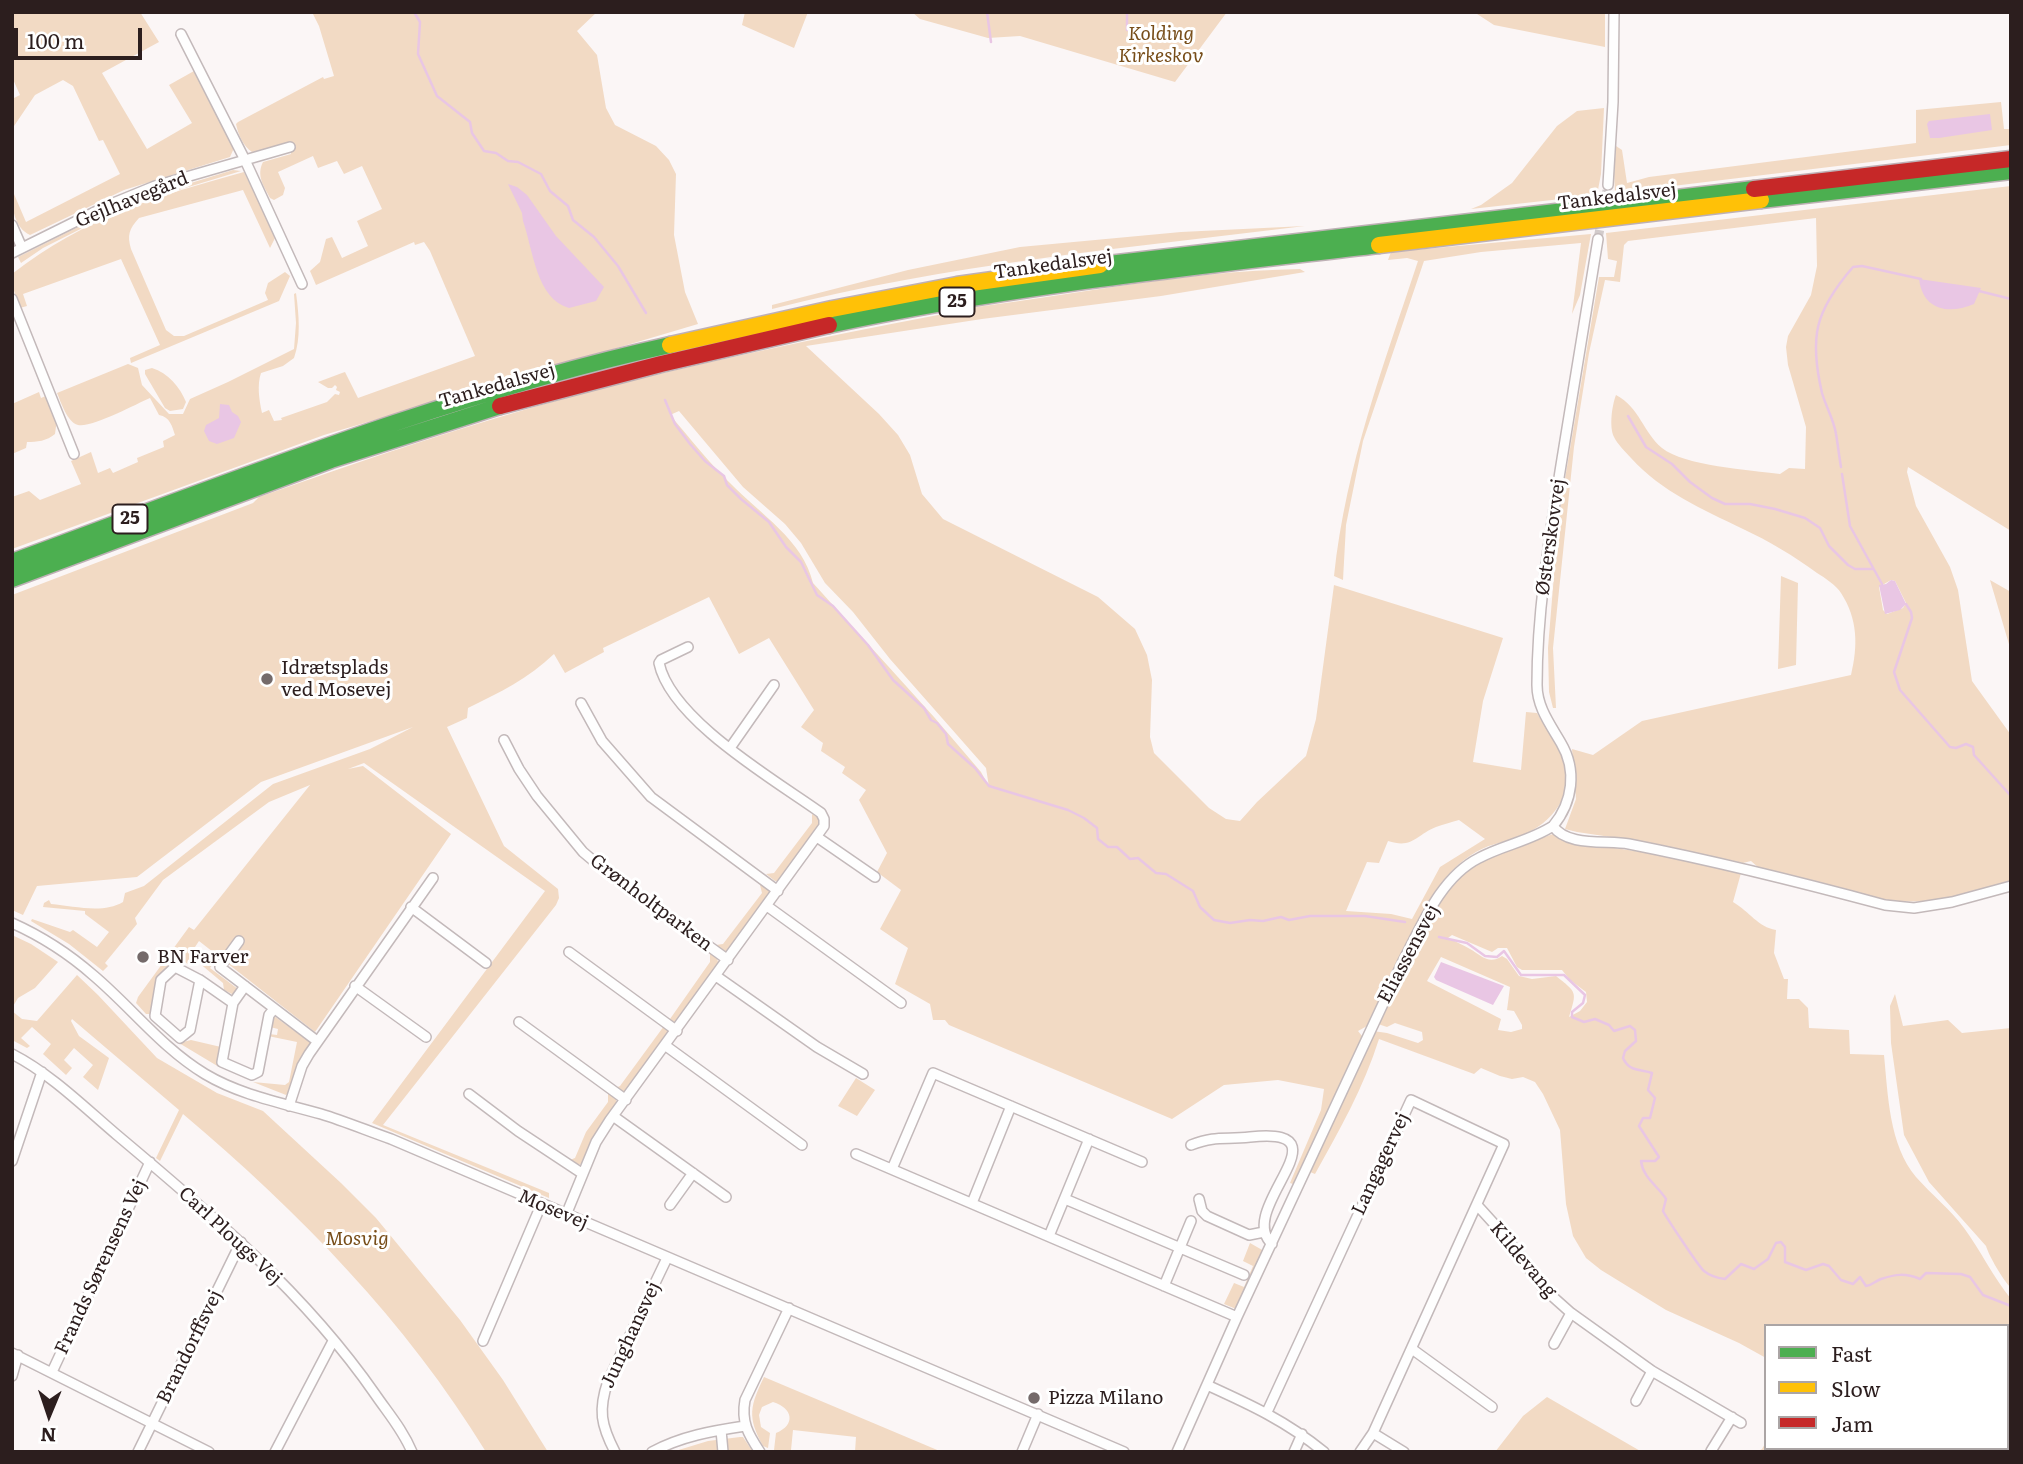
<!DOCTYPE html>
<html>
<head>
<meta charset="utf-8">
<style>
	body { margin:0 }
	#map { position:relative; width:2023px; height:1464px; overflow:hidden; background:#fbf6f6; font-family:Literata,serif }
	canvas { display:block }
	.frame { position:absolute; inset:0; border:14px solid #2c1e1e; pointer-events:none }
	.legend { position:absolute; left:1764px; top:1324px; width:245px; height:126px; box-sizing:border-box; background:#fff; border:2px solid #aba5a5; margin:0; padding:9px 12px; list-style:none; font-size:21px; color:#2c1e1e }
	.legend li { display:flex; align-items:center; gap:14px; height:35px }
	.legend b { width:35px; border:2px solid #aba5a5 }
	.north { position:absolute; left:14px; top:1380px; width:70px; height:70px; -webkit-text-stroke:5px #fff; paint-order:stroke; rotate:182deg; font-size:19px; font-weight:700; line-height:28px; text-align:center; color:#2c1e1e }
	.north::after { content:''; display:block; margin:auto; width:24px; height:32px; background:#2c1e1e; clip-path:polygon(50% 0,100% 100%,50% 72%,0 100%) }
	.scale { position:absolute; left:14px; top:28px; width:128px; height:32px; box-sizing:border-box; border:4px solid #2c1e1e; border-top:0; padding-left:9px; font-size:21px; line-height:24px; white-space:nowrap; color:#2c1e1e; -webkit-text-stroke:5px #fff; paint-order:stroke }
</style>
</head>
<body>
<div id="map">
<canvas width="2023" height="1464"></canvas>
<div class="frame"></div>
<ul class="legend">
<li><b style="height:9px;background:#4caf50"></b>Fast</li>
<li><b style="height:9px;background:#ffc107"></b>Slow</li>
<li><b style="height:9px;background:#c62828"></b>Jam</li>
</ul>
<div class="north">N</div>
<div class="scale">100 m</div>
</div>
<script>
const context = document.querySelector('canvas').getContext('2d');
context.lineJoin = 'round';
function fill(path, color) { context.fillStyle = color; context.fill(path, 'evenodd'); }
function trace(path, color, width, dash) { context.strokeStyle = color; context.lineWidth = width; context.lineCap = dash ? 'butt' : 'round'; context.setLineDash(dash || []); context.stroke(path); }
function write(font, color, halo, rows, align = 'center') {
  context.font = font + ' Literata,serif'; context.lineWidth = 6; context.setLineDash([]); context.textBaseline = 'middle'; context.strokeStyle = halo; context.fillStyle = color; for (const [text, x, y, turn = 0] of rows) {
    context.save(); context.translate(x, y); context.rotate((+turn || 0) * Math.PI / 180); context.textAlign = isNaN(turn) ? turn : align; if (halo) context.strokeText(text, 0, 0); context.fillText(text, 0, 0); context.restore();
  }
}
const green = new Path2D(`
	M12 12H140L159 42 102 73 147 149 192 123 169 85 194 71 234 148 230 157 124 190 30 235C15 228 12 209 12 195L14 194 26 222 120 174 103 140 99 141 73 86 63 80 35 95 12 129V99L20 95 12 77V37L15 34 12 31Z
	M312 12H597L577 31 597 55 606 108 615 125 656 146 669 160 676 174 674 235 685 292 698 324 324 435 12 549V497L29 491 40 500 81 484 71 461 91 452 98 473 110 468 113 473 138 462 137 458 164 447 163 441 175 435C172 426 170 417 159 415L150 398C136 404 92 428 78 425 67 422 61 402 57 393L128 364 138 368 142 385 169 414H183L190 399 228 382 294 349 296 323 294 294 296 293C299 315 301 338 294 358L283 366 261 373C257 385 259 399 262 413L269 410 274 421 282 420 281 418 327 402 335 394 339 395 340 392 336 390 337 387 335 385 332 388H328L318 382 342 373 345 372 358 398 475 356 430 251 424 242 415 245 414 242 316 285 310 271 320 262 326 239 332 237 342 258 368 246 357 221 382 209 362 166 344 174 337 161 318 168 313 156 278 172 285 188 283 195 274 200 270 198C264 186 256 176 263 162L291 154 289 144 252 152C243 146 238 134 236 124L238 122 323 77 324 79 334 76 319 26Z
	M745 12H808L794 48 742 25Z
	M912 12H1227L1175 82 1020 36 988 38 920 19Z
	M1474 12H1605V47L1494 25Z
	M2001 102 2004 129H2011V145L1615 193 1614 173 1616 146 1622 150 1627 183 1649 177 1916 143V110Z
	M1604 108 1601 174 1597 195 1471 209 1481 205 1512 183 1557 126 1577 111Z
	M233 170 241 171 126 206 43 248 21 263 18 257 126 203Z
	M244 172 274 233 275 238 270 248 243 190 139 218C129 229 127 235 131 249L166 330 174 336H184L268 300 265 293 268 283 285 272 290 276 279 301 131 363 130 358 160 345 121 259 23 294 27 306 20 308 12 285V274C85 217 157 196 244 172Z
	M2011 186V531L1908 467 1907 472 1916 506 1950 567 1958 590 1972 681 2011 735V882C1970 895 1922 907 1879 899 1839 891 1799 877 1759 868L1751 861 1743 863 1651 843 1577 832 1565 829 1576 799 1572 749 1593 755 1642 721 1851 675C1858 646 1858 619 1841 593 1836 585 1825 578 1817 573 1794 556 1769 541 1743 529 1702 509 1662 492 1631 458 1625 451 1618 445 1614 437 1609 427 1612 405 1616 395 1640 408 1643 432 1662 448 1684 466 1750 470 1780 474L1789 468 1805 469 1806 427 1788 365 1786 347 1788 336 1811 295 1817 266 1816 218 1628 241 1624 245 1620 282 1605 280 1589 353 1574 447 1553 648 1556 708H1553L1549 692 1548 648 1559 514 1599 277H1614L1617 261 1608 259 1606 233ZM1891 580 1895 581 1906 603 1903 608 1887 614 1883 610 1879 587Z
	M1305 226C1127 248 946 264 772 309V305L908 270 1020 247 1181 232Z
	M1591 234 1580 295 1572 314 1581 243 1481 252 1424 261 1363 441 1346 525 1343 580 1334 576C1346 464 1383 367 1418 261L1407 258 1388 260 1391 252Z
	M1300 269 1305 272 1161 296 982 319 806 346 879 414 898 435 910 455 922 494 943 519 1098 597 1135 629 1147 655 1152 680 1150 737 1154 753 1209 808 1226 819 1240 821 1257 802 1306 756 1316 719 1334 585 1503 638 1483 701 1473 762 1521 770 1526 712 1537 713C1545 727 1555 740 1562 755 1577 788 1557 819 1527 833 1511 841 1491 843 1476 852 1445 870 1429 900 1414 931L1467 870 1496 854 1553 834 1563 840 1680 858 1741 873 1733 902C1750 912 1758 927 1776 930L1774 953 1784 979H1788L1787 999H1799L1808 1008 1809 1028 1849 1030 1850 1054 1884 1055C1888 1095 1889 1145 1916 1177 1932 1195 1950 1209 1964 1228 1981 1251 1993 1277 2011 1299V1452H1757L1762 1449 1766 1442V1448H2007V1326H1766V1358L1739 1343 1666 1310 1601 1270 1586 1258 1573 1236 1566 1204 1560 1130 1543 1094 1535 1082 1523 1077 1512 1079 1500 1076 1481 1068 1474 1074 1379 1039C1364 1087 1339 1131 1315 1174L1310 1172 1373 1031 1387 1033 1418 1043 1423 1040 1422 1032 1395 1023 1387 1027 1378 1024 1393 995 1385 990 1367 1026 1358 1031 1362 1036 1361 1040 1296 1185 1290 1183 1321 1110 1324 1089 1278 1080 1224 1085 1172 1119 949 1025 945 1020H933L930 1004 895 984 908 948 880 929 901 890 877 872 887 853 859 800 866 790 842 773 845 767 821 751 823 743 801 727 814 710 769 638 739 654 709 597 603 648 604 652 565 673 554 654C529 678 499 693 468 708L467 718 447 727 504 846 558 889 559 898 556 905 383 1125 549 1193V1198L372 1123 545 891 364 763 348 769 363 766 451 834 315 1032 199 941 195 947 213 964 210 968 238 989 234 995 224 990 223 983 198 962 194 960 189 965 177 956 158 979 150 1014H146L136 1003 138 997 189 927 194 930 310 785 269 802 163 880 135 918 137 924 105 963 108 966 103 971 69 944 31 921 32 919 70 932 73 930 97 947 109 932 85 914V911L43 907 44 903 49 900 51 904C74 906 103 914 123 902L125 893 144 886 273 784 370 749 413 727 261 782 137 877 37 886 23 915 12 910V595L253 503 259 497C364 460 469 424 577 395 696 363 817 338 938 315L953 310C1069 296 1183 271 1300 269ZM679 411 743 487 785 524 801 543 825 583 853 612 890 659 986 768 989 787 981 772 934 717 813 583C803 540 760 514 731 484 709 463 690 438 670 415ZM1459 820 1485 839 1440 867 1412 919 1391 914 1346 911 1367 862 1379 863 1388 841C1413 849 1416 835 1436 827 1444 824 1452 822 1459 820ZM1452 935 1492 952 1498 948H1507L1517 967 1522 970H1562L1570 980 1586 992 1587 1002 1580 1011 1569 1017C1577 991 1577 993 1556 976L1532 979 1519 976 1507 959 1502 956C1489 965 1482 956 1470 949 1463 945 1455 941 1448 938ZM1441 957 1510 987 1507 1010 1514 1011 1522 1025V1029L1511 1032 1498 1030 1501 1019 1427 981Z
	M152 368C168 373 180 387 186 402L183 409 170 411 165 408 145 374V370Z
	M39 392 41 398 46 396 57 419 55 434C47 441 37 442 27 442L26 448 12 454V404Z
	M1781 576 1798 583 1796 665 1778 669Z
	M1990 580 2011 592V651Z
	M812 814 819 818V828L780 881H775L766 874 774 873 812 823Z
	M762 883 768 888 770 895 729 951H725L716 945 723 944 762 893 760 885Z
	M12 935 31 944 58 962 35 988 18 998 12 1008Z
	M710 953 717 958 719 966 677 1022 671 1021 670 1019 710 962Z
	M77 975 98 995 157 1058 217 1093 263 1111 341 1183 376 1218 460 1320 503 1380 548 1452H486C406 1321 299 1212 183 1114L160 1161 156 1158 179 1110 72 1019 71 1021 79 1036 109 1058 98 1090 83 1077 93 1065 74 1048 64 1060 72 1068 66 1075 43 1054 51 1044 32 1027 21 1038 30 1046 27 1048 12 1040V1011L22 1019 37 1021Z
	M1895 994 1903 1026 1948 1020 1962 1033 2011 1028V1288C2003 1280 1989 1256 1986 1246L1929 1182 1904 1135 1891 1043 1890 1006Z
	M274 1016 311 1043 297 1066 289 1092 286 1095 253 1082 285 1085 289 1082 297 1042 268 1036 269 1034 277 1035 278 1029 270 1027Z
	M664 1026 667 1027 668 1034 627 1091 620 1092 615 1088 620 1086Z
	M191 1040 221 1047 219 1067 179 1043Z
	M856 1078 875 1090 857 1116 838 1106Z
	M608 1093 616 1098V1106L583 1163 578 1165 570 1160 575 1158 586 1132 608 1102Z
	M1250 1243 1264 1251 1236 1309 1224 1304 1234 1283 1244 1287 1253 1266 1243 1261Z
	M764 1377 942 1452H855L856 1437 793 1430 791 1450H774L776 1433C796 1425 793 1408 773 1402L762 1407 759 1415 761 1427 770 1433 768 1448 763 1446C747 1417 750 1406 764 1377Z
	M1547 1397 1642 1452H1495L1523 1416Z
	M740 1437H743L753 1452H672L708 1441Z`);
const water = new Path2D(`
	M1990 114 1992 130 1939 138H1930L1927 124 1929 121Z
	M508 184 517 187 527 195 556 236 604 287 596 301 569 308C536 299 533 249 523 221L522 213Z
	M1919 279 1981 288 1974 304C1948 315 1923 310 1919 279Z
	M220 404 229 405 232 412 238 416 241 422 234 438 217 444 209 441 204 431 206 425 219 418Z
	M1891 580 1895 581 1906 604 1900 610 1885 614 1879 585 1886 584Z
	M1441 962 1504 986 1493 1005 1436 980 1434 977Z`);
const stream = new Path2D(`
	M414 12 420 22 418 54 437 96 470 122 472 133 484 151 496 153 508 161 518 162 541 174 550 191 568 206 573 220 594 237 618 266 646 313
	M987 12 991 42
	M1127 12V30
	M1979 291 2011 299
	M665 400 675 424 690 444 705 461 724 476 727 485 741 499 769 522 786 547 801 562 817 595 833 606 868 645 893 680 924 708 931 720 937 723 946 734 948 744 975 768 989 786 1068 810 1084 818 1097 828 1098 839 1108 847H1117L1130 859 1138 858 1156 873 1166 874 1193 891 1200 907 1214 920 1230 923 1250 920 1263 921 1281 917 1289 920 1310 916H1365L1405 922
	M1628 416 1646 447 1672 464 1690 482 1712 498 1725 504H1750L1775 509 1805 518 1820 528 1829 546 1848 565 1855 569H1873
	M1841 467C1839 456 1838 445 1836 434 1834 420 1826 407 1822 393 1809 337 1815 311 1853 267L1862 266 1921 279
	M1842 474 1850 526 1882 584
	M1906 604 1911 612 1912 618 1894 672 1900 690 1950 747 1956 748 1966 744 1973 747 1974 755 2011 796
	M1439 937 1467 943 1485 956 1497 957 1504 951 1521 975H1564L1585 995 1583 1003 1572 1012V1017L1584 1022 1595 1019 1609 1025 1614 1031 1630 1026 1635 1030 1636 1041 1625 1051 1623 1058C1629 1072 1641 1069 1652 1073L1648 1090 1655 1098 1650 1118H1643L1639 1126 1659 1157 1655 1161H1641C1643 1178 1658 1186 1666 1199L1663 1211C1666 1217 1699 1267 1704 1271 1710 1276 1717 1278 1725 1279L1741 1264 1754 1269 1768 1259 1776 1243 1781 1242 1785 1247V1262L1806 1270 1823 1264 1829 1266 1841 1280 1853 1284 1860 1277 1866 1286C1873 1285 1875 1281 1881 1279 1896 1274 1905 1273 1920 1279L1926 1273 1961 1274 1970 1277 1983 1295 2011 1306`);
const streetTunnel = new Path2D(`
	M1598 239 1608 185`);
const street = new Path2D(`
	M181 34 245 160 302 284
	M1608 185 1613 102 1614 12
	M12 225 22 248
	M12 253 111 204 155 186 290 147
	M12 299 74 454
	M581 703 602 741 651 797 778 891
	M504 740 519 769 537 796 583 852 608 873 728 960
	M730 748 774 685
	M1553 826C1573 802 1577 770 1561 743 1550 724 1537 707 1537 685 1537 609 1550 534 1562 459 1574 385 1586 312 1598 239
	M817 837 875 877
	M767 906 901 1003
	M411 907 486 963
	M12 923C41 936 69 954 93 975 131 1007 162 1048 205 1074 240 1095 282 1103 321 1114 344 1121 368 1131 391 1139L1124 1452
	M239 941 220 967 317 1041
	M569 952 677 1031
	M716 976 817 1047 863 1074
	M200 980 175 967 161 980 155 1016 180 1038 190 1030 200 980 233 1003
	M245 986 233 1003 222 1062 252 1075 258 1072 269 1015 274 1009
	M355 986 426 1037
	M519 1022 626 1100
	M666 1046 802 1145
	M12 1054C51 1074 84 1107 117 1135 210 1213 305 1293 375 1394 388 1413 403 1430 412 1452
	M469 1094 518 1131 583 1174
	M289 1106 302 1066 309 1054 433 878
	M613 1116 726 1197
	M1191 1145C1217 1135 1225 1140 1250 1137 1352 1126 1234 1209 1272 1244
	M856 1154 1237 1317
	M12 1161 42 1072
	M892 1169 933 1073 1142 1162
	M1065 1199 1244 1275
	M1199 1199 1202 1211 1207 1216 1249 1235 1264 1232
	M972 1203 1011 1106
	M670 1205 693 1173
	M1477 1205 1506 1237 1543 1288 1571 1313 1652 1371 1741 1423
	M566 1215 596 1142 610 1120 824 826V819L821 813C775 780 671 720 659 663L661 660 688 647
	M1049 1236 1089 1139
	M1164 1286 1191 1221
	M483 1341 541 1205
	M1554 1344 1571 1313
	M1412 1349 1492 1407
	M12 1353 209 1452
	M52 1372 150 1162
	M12 1376 18 1355
	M1207 1385C1251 1405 1286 1421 1324 1452
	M1636 1401 1652 1371
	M1267 1412 1411 1100 1504 1144 1373 1433 1360 1452
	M721 1430 723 1452
	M1373 1433 1404 1452
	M1711 1451 1732 1417
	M138 1452 241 1242
	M275 1452 333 1341
	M615 1452C601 1425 598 1410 608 1381L667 1258
	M652 1452C682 1436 712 1431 745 1426
	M760 1452C748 1434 741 1422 745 1400L789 1308
	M1022 1452 1038 1414
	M1177 1452 1237 1317 1403 961C1422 925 1441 877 1479 858 1503 845 1530 841 1553 826 1567 847 1607 840 1629 844 1715 861 1800 882 1885 905L1914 908 1952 902 2011 886
	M1294 1452 1302 1434`);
const fast = new Path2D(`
	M1761 200 2011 171
	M1100 265 1754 189
	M829 325C1010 286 1195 267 1379 245
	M12 562C228 483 444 395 670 345
	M12 579 331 460 500 406`);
const slow = new Path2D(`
	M1379 245 1761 200
	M670 345 832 309 957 285 1100 265`);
const jam = new Path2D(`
	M1754 189 2011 159
	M500 406 661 364 829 325`);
const markers = [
	[267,679,7,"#746a6a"],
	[143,957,7,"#746a6a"],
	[1034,1398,7,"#746a6a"]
];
const shields = [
	[957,302,35],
	[130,519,35]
];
const shieldNames = [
	["25",957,302],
	["25",130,519]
];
const parkNames = [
	["Kolding",1161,34],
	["Kirkeskov",1161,56],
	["Mosvig",357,1239]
];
const streetNames = [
	["Tankedalsvej",1617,197,-7],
	["Gejlhavegård",132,200,-22],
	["Tankedalsvej",1053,265,-8],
	["Tankedalsvej",497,386,-16],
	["Østerskovvej",1551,537,-82],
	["Grønholtparken",651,903,37],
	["Eliassensvej",1409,954,-62],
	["Langagervej",1381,1164,-65],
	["Mosevej",553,1210,23],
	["Carl Plougs Vej",230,1236,43],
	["Kildevang",1523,1260,50],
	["Frands Sørensens Vej",101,1267,-65],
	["Junghansvej",631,1335,-65],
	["Brandorffsvej",190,1347,-64]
];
const poiNames = [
	["Idrætsplads",281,668],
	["ved Mosevej",281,690],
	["BN Farver",157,957],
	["Pizza Milano",1048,1398]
];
fill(green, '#f2dac4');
fill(water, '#e9c6e4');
trace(stream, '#e9c6e4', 2.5);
trace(streetTunnel, '#d2cbcb', 9, [9, 4.5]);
trace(street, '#c3b9ba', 12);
trace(fast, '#beb0b5', 19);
trace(slow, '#beb0b5', 19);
trace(jam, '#beb0b5', 19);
trace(street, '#fefefe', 9);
trace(fast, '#4caf50', 16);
trace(slow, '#ffc107', 16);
trace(jam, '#c62828', 16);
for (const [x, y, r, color] of markers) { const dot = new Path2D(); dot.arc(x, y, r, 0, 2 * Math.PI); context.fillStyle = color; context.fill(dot); trace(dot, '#fff', 2.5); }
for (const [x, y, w] of shields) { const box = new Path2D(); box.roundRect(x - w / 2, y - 14.5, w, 29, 5); context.fillStyle = '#fff'; context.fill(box); trace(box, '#2c1e1e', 2); }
write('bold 18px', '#2c1e1e', null, shieldNames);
write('italic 19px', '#774d19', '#fff', parkNames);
write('19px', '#2c1e1e', '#fff', streetNames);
write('19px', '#2c1e1e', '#fff', poiNames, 'left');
</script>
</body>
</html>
